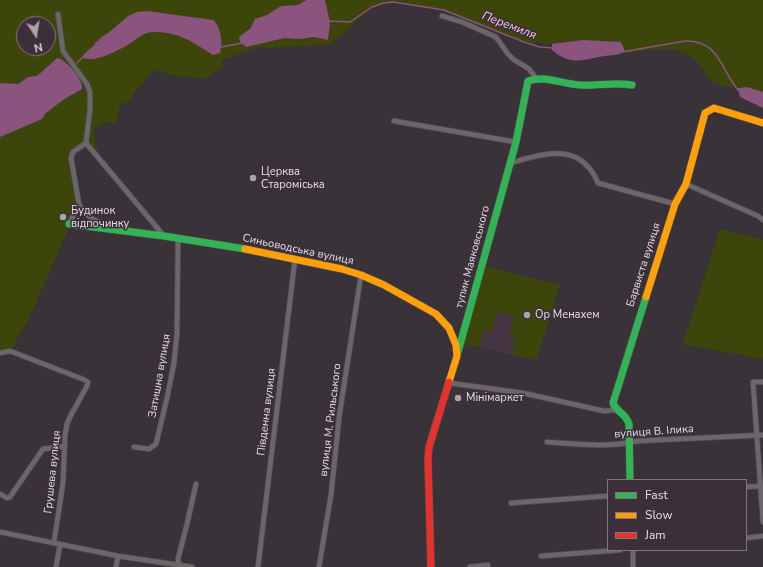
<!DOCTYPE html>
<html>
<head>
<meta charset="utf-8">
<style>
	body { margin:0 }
	#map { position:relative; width:763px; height:567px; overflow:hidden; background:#393238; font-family:"Nunito Sans",sans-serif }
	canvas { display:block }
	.legend { position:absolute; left:607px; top:479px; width:140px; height:72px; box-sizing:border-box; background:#3c2f39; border:1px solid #81767e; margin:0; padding:5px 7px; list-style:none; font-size:12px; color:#e8e0e6 }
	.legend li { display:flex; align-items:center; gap:8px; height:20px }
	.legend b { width:20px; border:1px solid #81767e }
	.north { position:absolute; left:16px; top:16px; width:40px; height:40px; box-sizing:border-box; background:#3c2f39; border:1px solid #81767e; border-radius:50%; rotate:168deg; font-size:11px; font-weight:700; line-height:16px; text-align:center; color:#e8e0e6 }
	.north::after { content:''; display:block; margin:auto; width:14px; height:18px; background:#aba3a9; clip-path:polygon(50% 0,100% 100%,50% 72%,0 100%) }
</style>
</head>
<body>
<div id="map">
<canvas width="763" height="567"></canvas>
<ul class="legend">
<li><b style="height:5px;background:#30b455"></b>Fast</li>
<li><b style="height:5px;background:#ff9f0a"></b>Slow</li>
<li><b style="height:5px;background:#e5322d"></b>Jam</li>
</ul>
<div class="north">N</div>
</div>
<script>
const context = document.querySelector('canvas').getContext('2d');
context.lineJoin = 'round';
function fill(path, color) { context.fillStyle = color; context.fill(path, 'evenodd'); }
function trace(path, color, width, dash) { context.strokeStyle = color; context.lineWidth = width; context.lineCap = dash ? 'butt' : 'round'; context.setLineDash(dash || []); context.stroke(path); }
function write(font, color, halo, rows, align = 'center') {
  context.font = font + ' "Nunito Sans",sans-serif'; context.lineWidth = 3; context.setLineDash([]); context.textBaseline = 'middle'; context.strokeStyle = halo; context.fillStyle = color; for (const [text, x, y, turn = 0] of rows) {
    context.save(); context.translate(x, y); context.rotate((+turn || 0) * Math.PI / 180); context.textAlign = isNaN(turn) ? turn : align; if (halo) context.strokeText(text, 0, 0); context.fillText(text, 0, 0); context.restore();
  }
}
const built = new Path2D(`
	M486 267 560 285 536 360 464 344Z`);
const green = new Path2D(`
	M0 0H306L298 5 281 6 267 15 255 19 248 31 240 36 246 47 285 38 300 39 314 37 326 2 325 0H763V92C757 91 751 87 745 87 736 87 725 88 715 83 707 80 704 69 698 63 680 42 650 50 626 53L621 42 583 40 552 44 524 42 444 10 393 2 384 3 372 7 331 44 267 48 262 46 222 60V68L205 79 171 75 155 70 136 90 129 102 120 104 117 123C106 122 100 122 93 131L97 149 93 152 86 143 72 154 79 204 29 319 10 351 0 353V137L42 119C52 102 73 98 88 86L85 81V86L82 89 83 86 64 60 60 58 55 59 37 76 28 77 18 84 0 83ZM24 24H48V48H24Z
	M720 229 763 240V359L683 344Z
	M486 267 560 285 536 360 512 355 515 340 509 337 514 317 497 312 492 332 484 331 479 347 464 344Z`);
const water = new Path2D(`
	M306 0H325L330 22 328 40 314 37 300 39 285 38 246 47 241 43 239 39 240 36 250 29 255 19 267 15 281 6 298 5Z
	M147 11 213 20C221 26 223 44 220 53L213 55C200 47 187 37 172 34 164 32 154 31 147 33 141 35 136 39 131 43 119 50 96 63 82 58L84 54 128 16 137 12Z
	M583 40 621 42 625 51C618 56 612 55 604 56 583 60 570 66 552 50V44Z
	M58 58C66 60 84 80 82 89L63 100 46 113 42 119 0 137V83L18 84 28 77 37 76 56 59Z
	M747 87 763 92V108L740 97 738 88Z`);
const stream = new Path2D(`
	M329 21 350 22 372 7 384 3 393 2 444 10 524 42 540 47 553 48
	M95 44 103 37 108 34
	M221 47 243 43
	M622 52 685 41C720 40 721 71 739 91
	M77 63 83 57`);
const street = new Path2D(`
	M58 14 63 51 87 84 90 92V109L86 143
	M442 16 462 22 496 37 508 54 513 59 529 69 536 78
	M394 121 516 142
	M511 163C535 156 569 144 588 167 593 171 595 177 598 183L675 204
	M686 184 758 216 763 220
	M79 204 71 158 73 152 86 143 164 236
	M69 224 79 204C89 221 97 221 114 227
	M0 353 10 351 85 380 88 382 87 386 70 417 67 424 65 435 63 483 54 542
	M763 382H753L763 522
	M449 383 523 393 604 411 616 410
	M547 442C577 444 607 448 637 441L763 435
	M134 447 149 449 156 444 167 398 174 363 177 333 178 239
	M746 487 761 486
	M0 494 7 498 10 497 43 449 65 446
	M511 503 608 496
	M0 532 118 556 192 567
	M746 538 763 536
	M633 550V567
	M541 556 620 550
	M56 567 60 545
	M116 567 118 556
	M179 567 178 559 187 524 196 484
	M258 567 295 259
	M319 567 331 495 339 418 361 275
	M470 567 488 565`);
const fast = new Path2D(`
	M69 224 164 236 245 249
	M458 352 516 142 528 81C544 75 562 84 580 85 597 86 614 82 632 85
	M630 480 629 424C625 412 618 414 613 403L646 297`);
const slow = new Path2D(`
	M245 249 342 269 361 275 384 285 436 314 449 328 456 345 457 356 449 382
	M646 297 675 204 686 184 705 113 714 108 763 123`);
const jam = new Path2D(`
	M431 567 428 460 429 447 449 382`);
const markers = [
	[253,178,4,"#aba3a9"],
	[63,217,4,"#aba3a9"],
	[527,315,4,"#aba3a9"],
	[458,398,4,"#aba3a9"]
];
const poiNames = [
	["Церква",261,172],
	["Староміська",261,185],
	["Будинок",71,211],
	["відпочинку",71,224],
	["Ор Менахем",535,315],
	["Мінімаркет",466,398]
];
const streetNames = [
	["Синьоводська вулиця",298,250,12],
	["тупик Маяковського",473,257,-75],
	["Барвиста вулиця",644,265,-72],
	["Затишна вулиця",160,376,-80],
	["Південна вулиця",267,412,-83],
	["вулиця М. Рильського",331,420,-83],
	["вулиця В. Ілика",654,432,-4],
	["Грушева вулиця",53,472,-84]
];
const waterNames = [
	["Перемиля",509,26,21]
];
fill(built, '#453441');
fill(green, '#3c460b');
fill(water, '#8a547e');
trace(stream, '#8a547e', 1.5);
trace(street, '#554e53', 6);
trace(fast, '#554e53', 8);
trace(slow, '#554e53', 8);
trace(jam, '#554e53', 8);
trace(street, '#6b666a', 4.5);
trace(fast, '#30b455', 7);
trace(slow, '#ff9f0a', 7);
trace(jam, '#e5322d', 7);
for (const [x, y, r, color] of markers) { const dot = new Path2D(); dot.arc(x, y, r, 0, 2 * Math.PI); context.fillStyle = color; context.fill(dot); trace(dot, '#3c2f39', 1.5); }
write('11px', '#e8e0e6', '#3c2f39', poiNames, 'left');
write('11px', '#e8e0e6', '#3c2f39', streetNames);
write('italic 12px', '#f9c5ec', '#3c2f39', waterNames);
</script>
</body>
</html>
